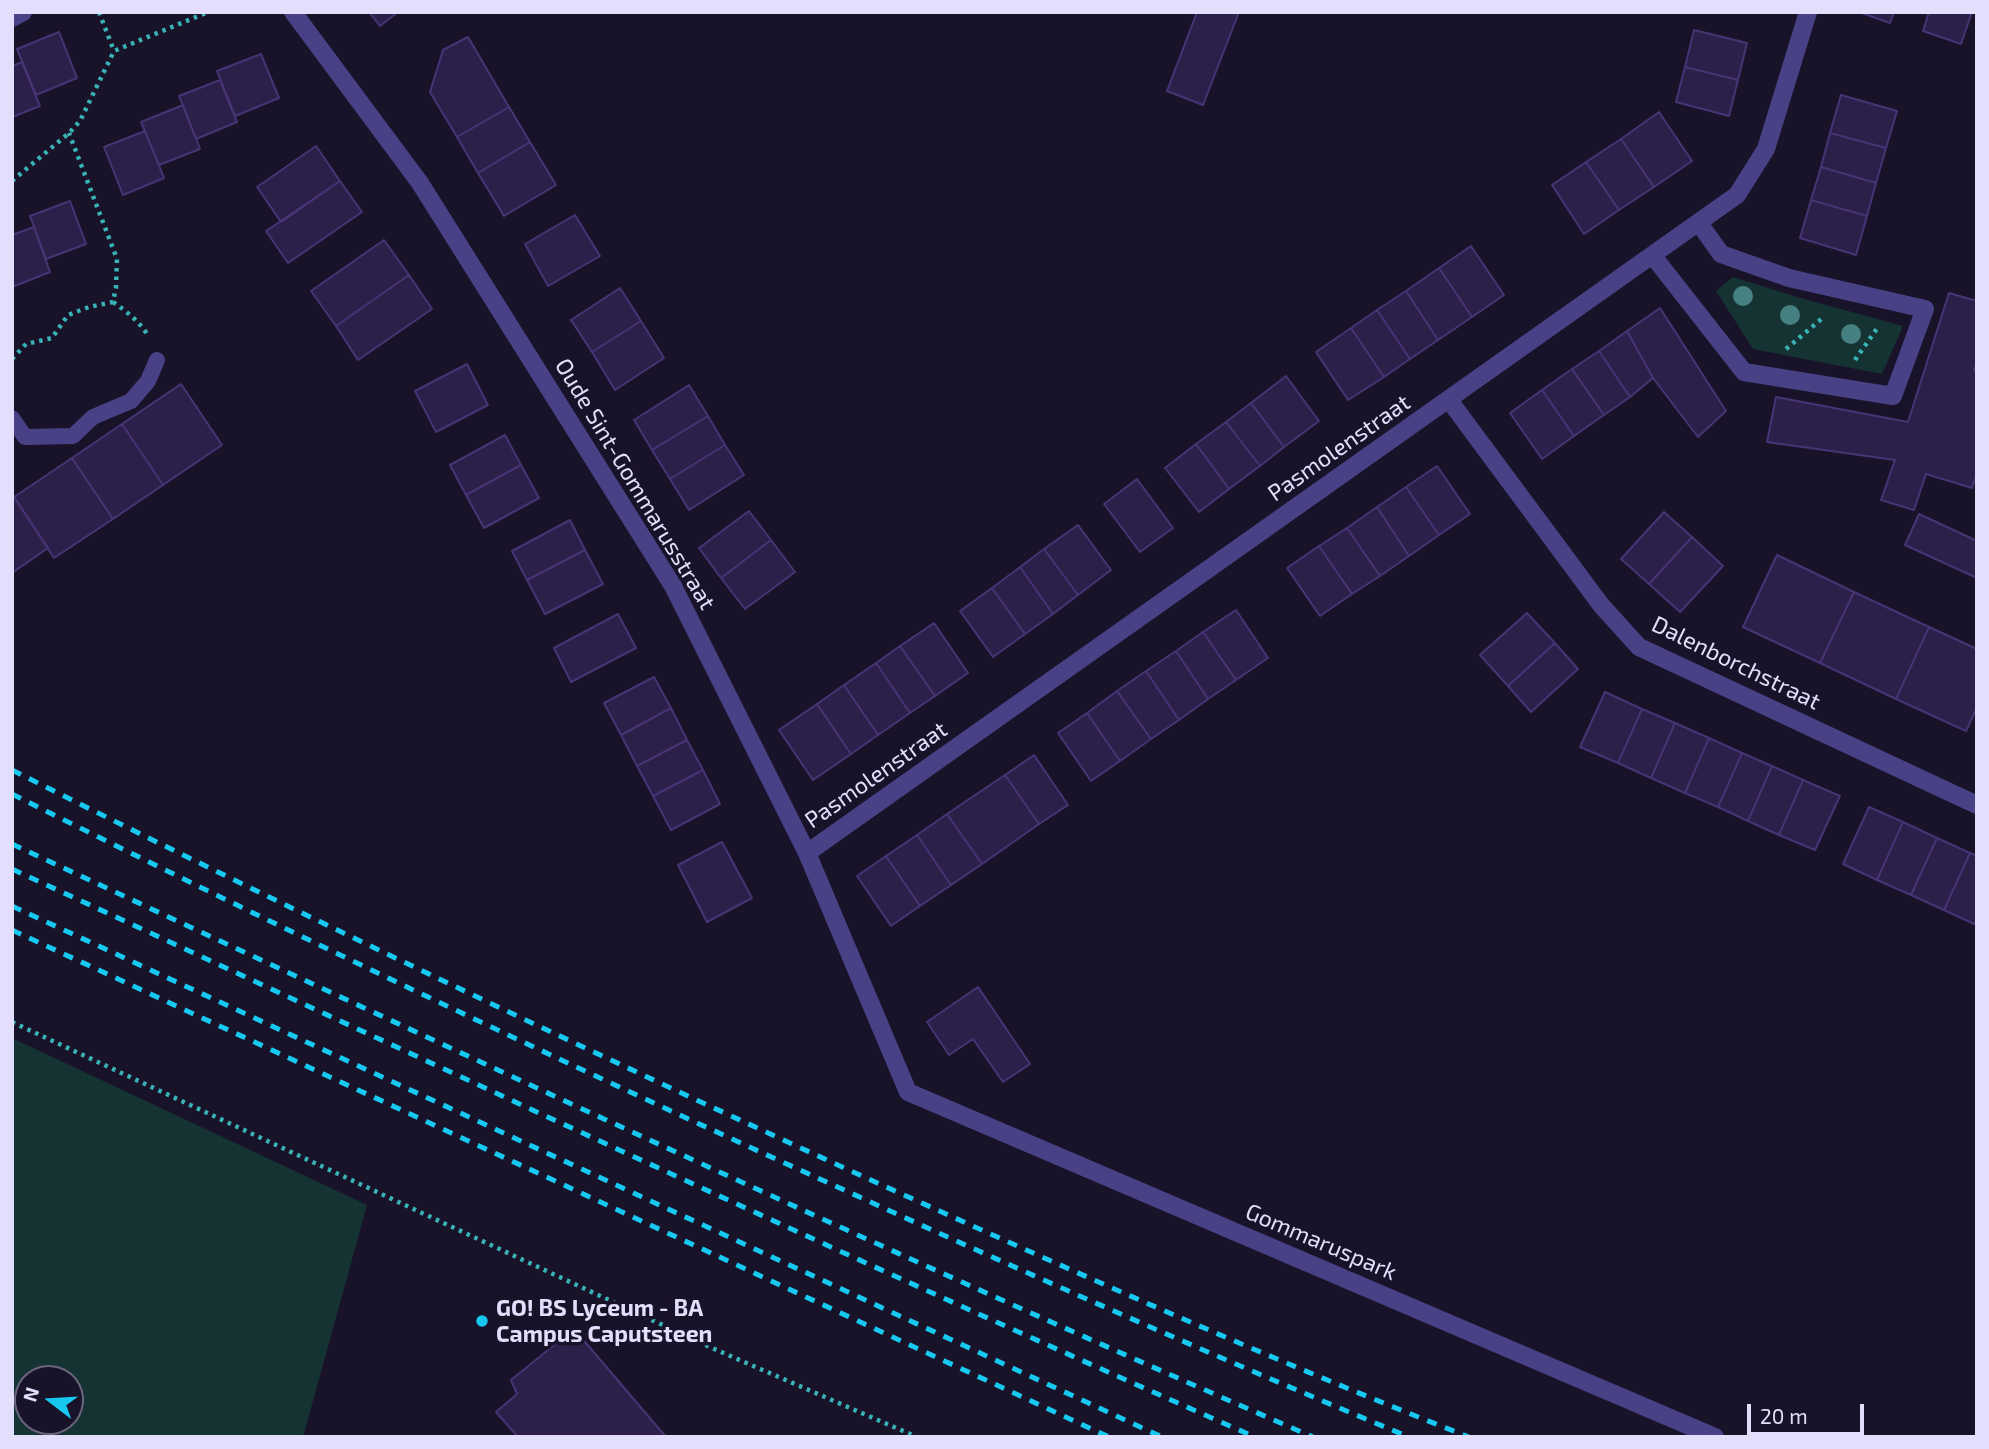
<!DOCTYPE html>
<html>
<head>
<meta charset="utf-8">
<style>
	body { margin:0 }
	#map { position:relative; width:1989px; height:1449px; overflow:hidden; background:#19132a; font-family:"Exo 2",sans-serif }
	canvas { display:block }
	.frame { position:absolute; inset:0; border:14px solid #e4defd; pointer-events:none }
	.north { position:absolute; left:14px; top:1365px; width:70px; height:70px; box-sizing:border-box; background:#19132a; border:2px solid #6a647e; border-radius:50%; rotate:287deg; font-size:19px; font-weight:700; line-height:28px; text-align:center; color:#e4defd }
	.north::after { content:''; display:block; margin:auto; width:24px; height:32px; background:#17c9f1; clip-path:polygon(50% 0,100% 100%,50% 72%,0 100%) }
	.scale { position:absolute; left:1747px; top:1404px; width:117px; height:32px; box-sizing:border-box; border:4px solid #e4defd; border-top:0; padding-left:9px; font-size:21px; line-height:24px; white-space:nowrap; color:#e4defd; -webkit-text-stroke:5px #19132a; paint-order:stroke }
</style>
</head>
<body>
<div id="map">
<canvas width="1989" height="1449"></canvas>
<div class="frame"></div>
<div class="north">N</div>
<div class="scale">20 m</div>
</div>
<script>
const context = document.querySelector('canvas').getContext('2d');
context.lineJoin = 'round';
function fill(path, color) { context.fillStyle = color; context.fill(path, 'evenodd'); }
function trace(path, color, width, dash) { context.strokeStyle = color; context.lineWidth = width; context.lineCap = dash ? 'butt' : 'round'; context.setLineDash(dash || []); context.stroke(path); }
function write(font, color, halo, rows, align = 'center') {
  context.font = font + ' "Exo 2",sans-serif'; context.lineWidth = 7; context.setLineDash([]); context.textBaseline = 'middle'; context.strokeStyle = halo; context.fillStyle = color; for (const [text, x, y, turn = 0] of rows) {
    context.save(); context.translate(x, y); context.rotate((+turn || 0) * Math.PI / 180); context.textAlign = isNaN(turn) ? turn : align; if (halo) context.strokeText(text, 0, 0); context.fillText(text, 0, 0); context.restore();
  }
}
const green = new Path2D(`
	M1733 277 1797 297 1903 326 1882 374 1753 349 1716 291Z
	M12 1038 367 1205 303 1437H12ZM28 1379H70V1421H28Z`);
const building = new Path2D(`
	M369 12H398L380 26Z
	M1197 12H1239L1203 105 1167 91Z
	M1859 12H1894L1890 23Z
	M1929 12H1972L1961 44 1923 31Z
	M1694 30 1747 43 1738 80 1685 67Z
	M59 32 77 78 36 95 17 49Z
	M468 37 509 107 457 137 430 92 443 50Z
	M261 54 279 98 235 116 217 71Z
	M22 62 40 106 12 117V66Z
	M1685 67 1738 80 1729 116 1676 102Z
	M220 80 237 122 196 139 179 96Z
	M1841 95 1897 111 1886 148 1830 133Z
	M183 105 200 149 159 165 141 122Z
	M509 107 530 142 478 173 457 137Z
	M1659 112 1692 161 1654 187 1621 139Z
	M145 131 164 178 123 195 104 147Z
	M1830 133 1886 148 1876 183 1821 167Z
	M1621 139 1654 187 1619 210 1586 162Z
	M530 142 556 185 504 216 478 173Z
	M316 146 340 181 281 222 257 187Z
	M1586 162 1619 210 1584 234 1552 185Z
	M1821 167 1876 183 1867 216 1811 200Z
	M340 181 362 212 288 263 266 231Z
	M1811 200 1867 216 1856 255 1800 238Z
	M70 201 86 244 46 259 30 216Z
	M575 215 600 256 548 286 525 244Z
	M34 227 50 272 12 287V235Z
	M384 240 409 275 336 326 311 291Z
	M1471 246 1504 295 1472 317 1439 268Z
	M1439 268 1472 317 1438 340 1406 291Z
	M409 275 432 309 358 360 336 326Z
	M620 288 641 321 592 352 571 320Z
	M1406 291 1438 340 1410 359 1377 310Z
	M1949 293 1977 301V362L1974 370 1977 371V473L1972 488 1926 474 1914 510 1881 500 1895 460 1767 442 1776 397 1908 422Z
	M1660 308 1726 411 1698 437 1653 378 1627 331Z
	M1377 310 1410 359 1384 377 1351 328Z
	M641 321 664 358 615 390 592 352Z
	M1351 328 1384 377 1348 400 1316 352Z
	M1627 331 1653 378 1630 397 1599 351Z
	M1599 351 1630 397 1604 415 1572 369Z
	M467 364 488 405 436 432 415 391Z
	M1572 369 1604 415 1574 436 1542 390Z
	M1286 376 1319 421 1284 447 1251 403Z
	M181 384 222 445 163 485 122 424Z
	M689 385 708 416 652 450 634 420Z
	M1542 390 1574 436 1542 459 1510 413Z
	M1251 403 1284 447 1260 466 1226 422Z
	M708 416 725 445 670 479 652 450Z
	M1226 422 1260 466 1229 489 1196 444Z
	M122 424 163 485 113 519 72 458Z
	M505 435 521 465 466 495 450 465Z
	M1196 444 1229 489 1199 512 1165 468Z
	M725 445 744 475 689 510 670 479Z
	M72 458 113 519 54 558 14 497Z
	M521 465 539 498 484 528 466 495Z
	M1437 466 1470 514 1439 535 1406 487Z
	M1137 479 1173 528 1140 552 1104 504Z
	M1406 487 1439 535 1409 556 1377 507Z
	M12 494 48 548 12 573Z
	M1377 507 1409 556 1380 576 1347 528Z
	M749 511 771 540 721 578 699 548Z
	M1664 512 1692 537 1649 584 1621 559Z
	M1919 514 1977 541V578L1905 545Z
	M570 520 585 550 527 580 512 551Z
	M1078 525 1111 570 1078 595 1044 549Z
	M1347 528 1380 576 1352 594 1319 546Z
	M1692 537 1723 566 1680 612 1649 584Z
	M771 540 795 572 745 609 721 578Z
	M1319 546 1352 594 1320 616 1287 568Z
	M1044 549 1078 595 1053 614 1020 567Z
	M585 550 603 584 545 614 527 580Z
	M1777 555 1854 592 1820 663 1743 627Z
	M1020 567 1053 614 1025 634 992 588Z
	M992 588 1025 634 993 657 960 611Z
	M1854 592 1929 627 1896 699 1820 663Z
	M1236 610 1268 658 1236 680 1203 632Z
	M1527 613 1555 643 1508 686 1480 655Z
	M618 614 636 648 571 682 554 648Z
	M934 623 968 673 935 696 900 646Z
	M1929 627 1977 649V707L1966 731 1896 699Z
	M1203 632 1236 680 1208 699 1176 651Z
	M1555 643 1578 669 1531 712 1508 686Z
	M900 646 935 696 910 713 876 663Z
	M1176 651 1208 699 1179 720 1146 671Z
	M876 663 910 713 878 735 844 685Z
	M1146 671 1179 720 1151 739 1117 691Z
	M654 677 671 708 621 735 604 703Z
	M844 685 878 735 851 754 817 704Z
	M1117 691 1151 739 1120 761 1087 713Z
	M1605 692 1642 709 1618 763 1580 747Z
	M817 704 851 754 813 780 779 730Z
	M671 708 687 740 637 766 621 735Z
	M1642 709 1675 723 1651 778 1618 763Z
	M1087 713 1120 761 1091 781 1058 733Z
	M1675 723 1709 738 1685 793 1651 778Z
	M1709 738 1742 753 1718 807 1685 793Z
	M687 740 703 770 653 796 637 766Z
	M1742 753 1772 766 1748 821 1718 807Z
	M1034 755 1068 805 1039 824 1005 775Z
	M1772 766 1803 780 1779 835 1748 821Z
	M703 770 720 804 671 830 653 796Z
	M1005 775 1039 824 982 864 947 814Z
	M1803 780 1840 796 1815 850 1779 835Z
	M1869 807 1903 822 1877 880 1843 864Z
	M947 814 982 864 951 885 917 835Z
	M1903 822 1937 838 1911 895 1877 880Z
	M917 835 951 885 920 906 886 856Z
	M1937 838 1970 853 1944 910 1911 895Z
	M722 842 752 898 707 922 678 865Z
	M1970 853 1977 856V919L1974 924 1944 910Z
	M886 856 920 906 891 926 857 876Z
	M978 987 1030 1064 1003 1082 973 1039 949 1055 927 1022Z
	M574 1329 666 1437H518L496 1412 517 1394 511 1380Z`);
const path = new Path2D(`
	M99 12 114 51
	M12 181 69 133 80 121 114 51 208 12
	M113 302C127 312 138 320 147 334
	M1786 349 1825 316
	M12 359 26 344 52 338 68 315 89 307 113 302 116 287 117 259 69 133
	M1855 360 1878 327
	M12 1022 712 1348 917 1437`);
const lane = new Path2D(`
	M12 418 25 437 73 436 93 417 131 401 148 381 157 360`);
const street = new Path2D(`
	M293 12 420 183 673 586 807 853 908 1092 1715 1437
	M12 18 23 12
	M1653 256 1744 372 1893 396 1925 309 1789 278 1721 254 1699 223
	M1449 400 1601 605 1639 647 1977 805
	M807 853 1737 195 1766 149 1808 12`);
const rail = new Path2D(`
	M12 770C293 911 577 1046 862 1176 1063 1267 1264 1357 1469 1437
	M12 794C286 931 563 1063 842 1189 1030 1275 1218 1358 1409 1437
	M12 844C444 1045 876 1248 1313 1437
	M12 869C426 1060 838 1254 1255 1437
	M12 906 1162 1437
	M12 930 1109 1437`);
const trees = [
	[1743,296],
	[1790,315],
	[1851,334]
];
const markers = [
	[482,1321,7,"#17c9f1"]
];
const streetNames = [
	["Pasmolenstraat",1339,448,-35],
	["Oude Sint-Gommarusstraat",635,484,59],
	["Dalenborchstraat",1736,663,26],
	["Pasmolenstraat",876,775,-35],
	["Gommaruspark",1321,1242,23]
];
const poiNames = [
	["GO! BS Lyceum - BA",496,1308],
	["Campus Caputsteen",496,1334]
];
fill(green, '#163334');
fill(building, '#2c204a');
trace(building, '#463475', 2);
trace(path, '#39b3b6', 4.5, [3.5, 5]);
trace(lane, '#494186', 16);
trace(street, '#494186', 18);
trace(rail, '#17c9f1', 5, [10, 9]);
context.fillStyle = '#478081';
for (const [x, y] of trees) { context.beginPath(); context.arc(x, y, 10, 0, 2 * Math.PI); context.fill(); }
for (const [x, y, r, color] of markers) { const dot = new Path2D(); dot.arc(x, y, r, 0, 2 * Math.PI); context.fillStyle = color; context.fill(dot); trace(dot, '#19132a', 2.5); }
write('23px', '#e4defd', '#19132a', streetNames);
write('bold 23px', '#e4defd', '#19132a', poiNames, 'left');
</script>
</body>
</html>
